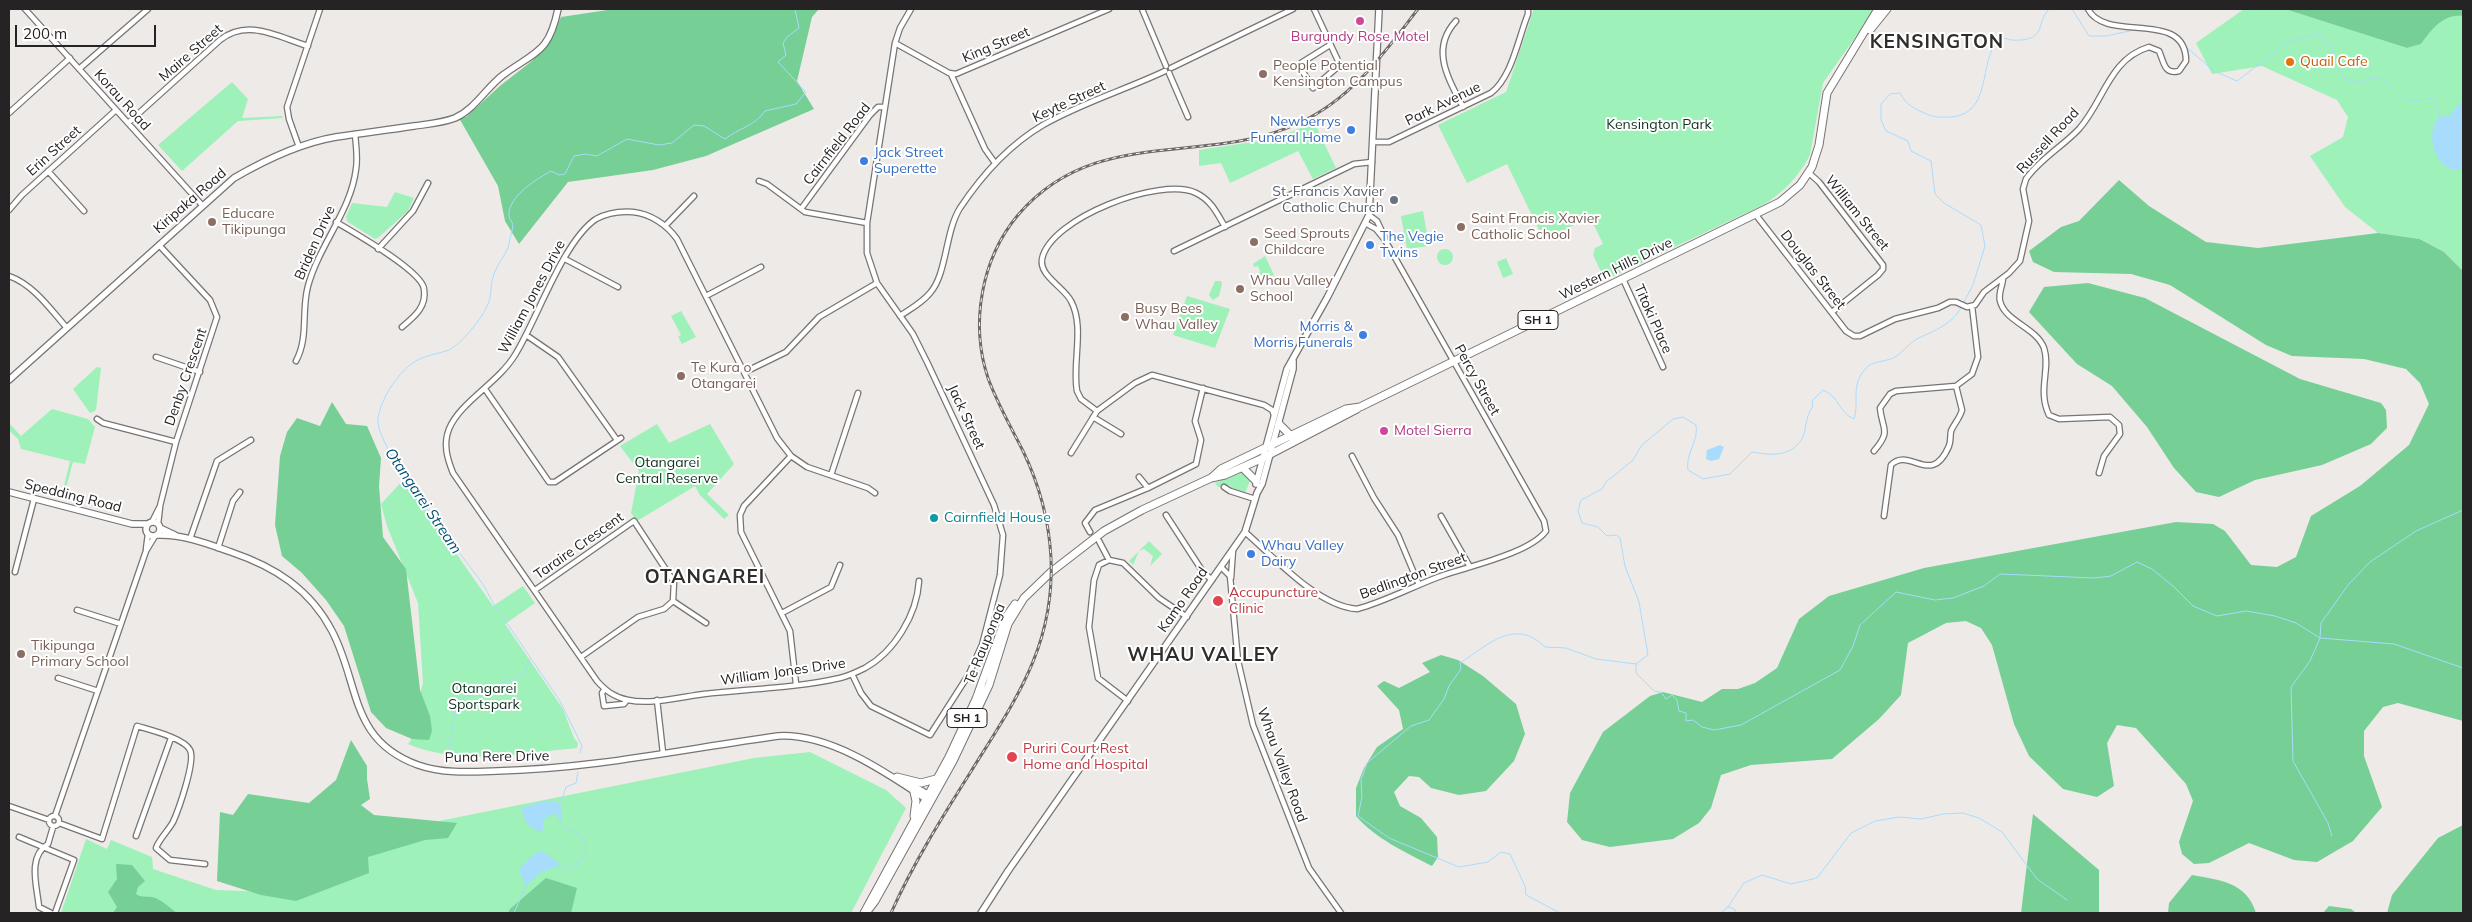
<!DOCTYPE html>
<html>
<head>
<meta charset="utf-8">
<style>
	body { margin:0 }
	#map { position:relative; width:2472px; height:922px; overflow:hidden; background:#eeeae8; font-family:Mulish,sans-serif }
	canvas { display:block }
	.frame { position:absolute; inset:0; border:10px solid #252323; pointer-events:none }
	.scale { position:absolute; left:15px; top:25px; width:141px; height:22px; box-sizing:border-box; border:2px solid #252323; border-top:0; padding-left:6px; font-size:15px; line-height:18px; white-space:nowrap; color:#252323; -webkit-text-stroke:4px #fff; paint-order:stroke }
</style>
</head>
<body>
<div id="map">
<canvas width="2472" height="922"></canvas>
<div class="frame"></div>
<div class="scale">200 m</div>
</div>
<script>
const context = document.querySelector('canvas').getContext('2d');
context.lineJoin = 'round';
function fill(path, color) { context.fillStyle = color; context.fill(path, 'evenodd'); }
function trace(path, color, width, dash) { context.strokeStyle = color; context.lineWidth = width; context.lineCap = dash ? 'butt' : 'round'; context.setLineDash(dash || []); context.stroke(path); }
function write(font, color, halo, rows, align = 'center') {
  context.font = font + ' Mulish,sans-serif'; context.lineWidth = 4; context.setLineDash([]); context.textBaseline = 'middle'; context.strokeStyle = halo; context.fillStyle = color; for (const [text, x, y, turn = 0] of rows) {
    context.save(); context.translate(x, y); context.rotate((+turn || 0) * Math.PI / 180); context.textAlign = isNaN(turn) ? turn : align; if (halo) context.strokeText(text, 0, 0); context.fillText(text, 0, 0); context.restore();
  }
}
const green = new Path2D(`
	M1534 9H1875L1823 83 1810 155C1799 176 1783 193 1763 205L1605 280 1593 255 1595 248 1603 244 1590 217 1544 240 1507 164 1467 183 1438 125 1506 92Z
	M2244 9H2285L2407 48 2421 44C2431 30 2444 13 2463 16V271L2444 252 2421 239 2378 233 2345 207 2310 156 2343 137 2348 117 2337 100 2262 66 2212 74 2196 43Z
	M232 82 248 99 242 118 282 116 283 118 238 121 182 171 158 145Z
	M1314 122 1336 168 1313 179 1298 151 1230 183 1221 163 1199 166V150L1266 140 1282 136Z
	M395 192 414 198 408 211 379 237 375 239 348 222 346 217 352 203 387 207Z
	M1423 211 1429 246 1407 249 1401 216Z
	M1437 257a8 8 0 1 1 16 0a8 8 0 1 1-16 0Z
	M1265 256 1274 275 1266 279 1259 274 1260 271 1258 266 1254 267 1253 264Z
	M1506 258 1513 274 1503 278 1497 262Z
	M1215 281H1221L1222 284 1219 296 1213 300 1209 295Z
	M1187 296 1230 309 1215 348 1173 335Z
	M681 311 696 337 682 344 678 337 681 335 671 316Z
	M97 367 101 368 96 410 90 413 73 389Z
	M52 409 88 419 95 427 85 464 73 462 63 499H61L70 461 21 449 18 439 9 430V423L21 436Z
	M657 424 669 443 710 424 734 464 707 494 729 515 724 519 700 495 695 486 637 521 631 513 639 471 620 446Z
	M1242 472 1250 481 1245 493 1233 490 1230 485 1218 487 1215 483Z
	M404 479 493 606 523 586 535 603 505 624 563 709 574 738 578 743 577 748C522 753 461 766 408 744L425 719 420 694 423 683 418 603 387 526 381 504Z
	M1149 541 1162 554 1150 566 1153 556 1144 549 1139 551 1133 565 1129 561Z
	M810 752 886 790 906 808 851 913H61L86 839 107 849 111 840 152 857 153 869 216 890 296 893 419 825 754 758Z`);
const forest = new Path2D(`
	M614 9H819L812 17 797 81 814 109 706 156 653 170 568 182 519 244 505 221 498 186 459 118 466 117 501 85 532 61 552 37 561 17Z
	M2285 9H2463V16C2444 13 2431 30 2421 44L2407 48Z
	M2119 180 2149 206 2206 242 2258 248 2378 233 2420 239 2444 252 2463 271V721L2398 703 2383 707 2364 731V756L2382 807 2353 841 2317 862 2294 860 2249 843 2209 863 2194 864 2182 854 2179 842 2193 801 2186 784 2136 728 2117 725 2107 743 2114 786 2097 797 2063 789 2029 756 2014 724 1992 645 1981 628 1966 621 1946 623 1908 643 1901 695 1879 719 1832 759 1751 765 1721 775 1711 808 1699 823 1673 839 1610 847 1582 840 1567 822 1570 793 1603 732 1650 696 1663 692 1702 702 1722 689H1738L1755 683 1777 668 1799 619 1829 596 1924 568 2176 522 2213 524 2225 531 2251 565 2277 567 2296 557 2311 516 2360 486 2409 445 2429 404 2420 383 2406 369 2364 359 2292 356 2266 345 2170 285 2131 274 2054 272 2033 262 2029 251 2061 227 2079 221Z
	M2088 283 2145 298 2300 379 2381 403 2386 410 2387 428 2371 444 2322 465 2255 480 2219 497 2196 492 2174 468 2147 427 2112 386 2077 364 2029 312 2044 287Z
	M332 402 346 424 367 426 381 458 379 486 383 537 406 569 420 690 430 716 432 731 429 740 412 739 386 728 371 712 344 626 326 600 302 573 282 556 275 525 280 456 287 432 297 418 320 426Z
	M1441 655 1458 660 1483 676 1516 704 1525 734 1514 761 1486 791 1459 795 1431 788 1419 777 1409 776 1394 792 1400 806 1421 818 1437 837 1438 857 1432 866C1405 852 1376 839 1356 816V788L1364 768 1377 747 1403 729 1399 710 1377 686 1384 681 1399 688 1430 672 1422 663Z
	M351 740 367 766V779L370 799 361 805 374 815 457 823 448 838 425 840 368 857 369 873 296 901 261 895 217 881 220 812 233 815 248 794 309 803 336 780Z
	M2033 814 2099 870V913H2021Z
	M2463 825V913H2387L2392 895 2438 838Z
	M116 864 132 865 145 881 138 887 136 894C142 898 145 896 152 897 161 899 170 908 177 913H113L117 907 108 892 117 879Z
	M2192 875C2219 880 2247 882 2256 913H2168L2169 903Z
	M546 878 577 888 571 913H508L510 909Z
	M2329 906 2351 909 2356 913H2323Z`);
const water = new Path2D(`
	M2463 100V169C2437 176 2423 134 2439 117L2450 115Z
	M1720 445 1724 447 1719 459 1711 461 1706 459 1707 450Z
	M545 801H556C563 808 562 814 561 823L556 814H553L543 820V829L539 832 527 824 521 808Z
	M542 851 559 863 558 866 541 872 526 886 519 869 536 853Z`);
const stream = new Path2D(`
	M2072 9 2089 36H2106L2134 30
	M2185 46 2214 71 2237 81 2288 42 2317 34C2335 45 2335 62 2345 79L2363 83 2368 79H2382L2395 90
	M2401 97C2418 104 2419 98 2435 99L2440 118
	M1964 302 1973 285 1985 246 1981 225 1944 203 1935 194 1931 161 1911 151 1908 141 1886 131 1881 120V104L1890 94 1900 93C1907 106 1915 109 1929 115 1937 118 1943 117 1952 117 1997 113 1975 47 2005 38 2011 41 2015 40 2022 40 2046 37 2036 23 2049 9
	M499 612C493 604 489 595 484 586 465 558 373 446 378 418 381 399 396 376 411 364 422 356 433 355 446 351 460 347 483 317 488 304 492 295 490 284 494 274 497 265 505 255 508 248 509 242 512 232 513 226 513 222 509 219 509 216 507 197 538 178 551 171L559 175 565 174 574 156 585 154 597 156 627 139 659 145 672 143 694 125 704 126 725 139C739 128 755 126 765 111L796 104 806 92 778 62 786 55 783 43 787 37 799 28 795 9
	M502 616 560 701 582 746 580 753
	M1636 664V673L1654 691 1661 692 1666 699 1672 695 1677 700 1679 711 1686 713V721L1693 720 1702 727 1714 730 1741 725 1840 670 1853 646 1860 625 1896 592 1935 600 1953 598 1984 586 2000 574 2094 578 2111 576 2137 562 2152 569 2173 586 2193 606 2217 616 2246 611 2275 616 2296 623 2320 638 2394 644 2463 668
	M449 752 456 704 465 697 520 676 525 673 530 659
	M560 805 566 787 576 783 578 772
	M2332 836 2328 823 2293 761 2291 687 2310 661 2320 638 2321 623 2348 585 2370 562 2416 531 2463 510
	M559 864 569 870C581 863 595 846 578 834 573 831 568 830 563 826
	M1728 907 1734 909 1737 913
	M514 913 526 886
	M1560 913 1526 895 1525 886 1510 854 1501 852 1488 862 1459 867 1389 838 1358 816 1362 797 1361 780 1367 763 1411 726 1429 720 1444 699 1449 686 1461 669 1460 663C1488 645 1515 617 1545 647L1566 648 1596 659 1636 664 1648 655 1639 602 1625 566 1620 538 1616 535 1607 536 1598 527 1582 523 1578 511 1581 500 1602 489 1606 482 1633 460 1641 446 1673 419 1683 417 1696 425C1699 441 1685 454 1688 470L1703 479 1730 474 1752 452C1771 455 1789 458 1802 439 1807 430 1804 419 1813 406L1812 401 1823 390C1839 396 1839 413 1854 419 1859 404 1852 389 1861 375 1870 359 1879 364 1893 358 1902 354 1908 344 1917 339 1935 330 1952 325 1962 306
	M1721 913 1728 907 1744 883 1762 875 1791 884 1817 878 1851 833 1875 821 1899 817 1921 819 1943 814 1963 813 1979 818 2002 832 2037 879 2067 900`);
const minor = new Path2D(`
	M25 9 202 205
	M1142 9 1166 66
	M1314 9 1340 65 1313 88 1300 67 1301 63 1330 45
	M1456 21C1430 49 1448 78 1463 107
	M895 43 949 73 956 74 1109 9
	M1171 68 1293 9
	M79 69 148 9
	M1169 73 1188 117
	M951 74 985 149 995 163
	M9 113 70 58
	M128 123 220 40C248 18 278 37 308 46
	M1373 142H1389L1491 93C1512 77 1518 39 1528 14V9
	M299 147 289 119 287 107 320 9
	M48 171 84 211
	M1809 173 1819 182 1883 265V269L1878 275 1832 312
	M759 181 767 184 805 212 867 223
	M801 209 870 115 878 107H884
	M9 210 22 195 116 110
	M1369 215 1377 221 1385 238
	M1756 215 1846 331 1854 336H1860L1895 319 1938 308 1950 302H1956L1967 307 1975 305 1984 292 2009 273 2020 261 2029 221 2023 189 2026 179C2040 159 2062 147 2079 129 2104 101 2109 59 2149 47L2159 51C2164 62 2164 75 2179 71L2186 61C2186 8 2106 44 2088 9
	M336 222C353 232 422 271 424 289 427 307 414 317 402 327
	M665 226 694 196
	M378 249 413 211 428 183
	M1174 251 1354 164 1372 162
	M565 259 618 287
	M9 276C34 285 50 309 67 328
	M2003 278C2003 285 1998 293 2000 301 2005 322 2036 327 2044 348 2051 369 2037 390 2049 415L2059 419 2110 417 2119 425 2120 434 2104 456 2099 473
	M1623 279 1663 367
	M706 296 761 267
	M900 316C910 309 922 303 930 293 947 274 945 232 960 208 982 175 1009 145 1043 125 1081 103 1125 90 1165 71
	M526 335 558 357 617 440
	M156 357 200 372
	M296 361C309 337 301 311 308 286 319 245 351 211 356 169 358 158 356 146 355 134
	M745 372 786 352 819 317 877 283
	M485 389 549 482H555L621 438
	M1097 411 1081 399 1077 391C1072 363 1085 327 1071 301 1064 287 1039 276 1042 259 1050 218 1161 176 1196 193 1211 200 1217 213 1225 227
	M1093 417 1121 434
	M97 419 103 423 176 442
	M1874 451C1892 430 1882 430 1880 408L1890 394 1896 391 1956 386 1972 374 1978 357 1972 306
	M1071 453 1097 411 1135 383 1152 375 1264 405 1272 410 1274 415
	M791 456 744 506 740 515 741 532 790 631 796 684
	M1352 456 1374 498 1398 535 1419 585
	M831 475 858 393
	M1139 477 1148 488
	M1224 487 1230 491 1255 499
	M875 493 868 488 807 467 791 456 777 438 677 239C667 225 651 214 633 212 621 211 607 213 596 219 563 241 537 320 515 355 498 383 460 402 449 429 443 444 447 458 453 473L597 681C606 691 614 697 628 700 651 705 681 697 704 694 748 689 796 688 840 678 848 676 857 672 865 668 894 652 917 615 919 581
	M1166 515 1203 572 1212 580
	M1441 516 1470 567
	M1884 516 1891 465C1910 446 1931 488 1949 446 1951 441 1950 436 1951 431 1954 424 1960 418 1962 410L1956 386
	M152 522 160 506 176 442 217 317 210 300 159 245
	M158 524 160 507
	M1090 532 1085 523 1095 510 1148 488 1196 464 1201 440 1195 421 1203 388
	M1245 532C1274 557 1317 606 1357 609 1387 601 1415 585 1444 575 1470 566 1530 553 1546 531L1544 521 1385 240 1376 229 1365 223
	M190 539 217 461 251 440
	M1099 541 1109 560
	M218 548 233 501 240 492
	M146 549 148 534
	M1221 567 1230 576 1238 661 1253 725 1309 868 1341 913
	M15 572 34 499
	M1231 578 1233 550
	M535 590 634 521 674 582 673 601 664 609 638 617 581 657
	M673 601 706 623
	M77 610 121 624
	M782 613 831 587 840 565
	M852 674 861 693 871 706 930 735 969 674 982 645 1000 575 1003 535 994 505 928 364 913 334 877 283 867 253V223L895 43 900 28 911 9
	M58 678 98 691
	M604 690 602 693 604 706 624 704 627 700
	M657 700 663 753
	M1128 701 1098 678 1089 627 1094 580 1099 565 1109 560 1123 563 1159 598 1187 617
	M9 806 49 820
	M49 821a5 5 0 1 1 10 0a5 5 0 1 1-10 0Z
	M55 816 146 551 155 536
	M59 823 102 839 137 726C150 730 184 738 190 750 196 761 178 811 173 822 168 831 159 839 156 848L170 860 205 864
	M136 836 171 738
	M19 837 74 860 55 913
	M51 913 39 907C37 886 27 857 48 844L53 827`);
const major = new Path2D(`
	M9 380 234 178C265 160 300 143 336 137 362 133 388 130 414 126 428 124 442 123 455 118 475 109 486 88 503 75 536 51 549 53 558 9
	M1256 484 1287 369 1327 298 1369 215 1379 9
	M9 492 132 524H148
	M146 529a7 7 0 1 1 14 0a7 7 0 1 1-14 0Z
	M160 528 175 535
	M158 535C183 534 208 544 231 552 275 567 310 589 332 631 360 684 349 740 418 765 443 774 471 772 497 771 591 769 684 749 778 736 830 733 887 773 929 801
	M904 781 931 796
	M981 913 1008 871 1245 532 1257 493 1262 484 1293 369V361`);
const highway = new Path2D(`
	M1870 30 1887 9
	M1279 424 1291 436
	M1243 468 1256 481
	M1211 478 1221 469 1346 409 1360 407 1780 202 1800 185 1812 167 1819 145 1827 93 1878 9
	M897 777 921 783 936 779
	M914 816 916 801 914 792
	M864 913 949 757 976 699 1006 617 1015 604
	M866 913 875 901 953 761 989 685 1008 624 1024 598 1051 572 1104 531 1142 510 1211 478 1225 475 1263 458 1357 409`);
const rail = new Path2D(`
	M891 913C913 864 941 819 970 773 1014 702 1055 647 1051 558 1049 520 1039 484 1023 451 1011 427 997 403 988 378 970 324 981 259 1018 215 1096 124 1204 167 1299 123 1352 99 1384 53 1418 9`);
const markers = [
	[1360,21,5,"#d1479c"],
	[2290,62,5,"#e8710a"],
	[1263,74,5,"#8d6e63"],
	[1351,130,5,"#3f7fe0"],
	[864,161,5,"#3f7fe0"],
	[1394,200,5,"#6b7280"],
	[212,222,5,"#8d6e63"],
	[1461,227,5,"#8d6e63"],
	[1254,242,5,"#8d6e63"],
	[1370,245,5,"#3f7fe0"],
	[1240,289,5,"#8d6e63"],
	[1125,317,5,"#8d6e63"],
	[1363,335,5,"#3f7fe0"],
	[681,376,5,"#8d6e63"],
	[1384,431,5,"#d1479c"],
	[934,518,5,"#0f9aa8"],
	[1251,554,5,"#3f7fe0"],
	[1218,601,6,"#e0444e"],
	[21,654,5,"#8d6e63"],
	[1012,757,6,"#e0444e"]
];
const shields = [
	[1538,320,40],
	[967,718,40]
];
const shieldNames = [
	["SH 1",1538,320],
	["SH 1",967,718]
];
const hotelNames = [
	["Burgundy Rose Motel",1360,37],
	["Motel Sierra",1394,431,"left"]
];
const streetNames = [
	["King Street",996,45,-23],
	["Maire Street",191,53,-41],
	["Korau Road",122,100,48],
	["Keyte Street",1069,102,-25],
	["Park Avenue",1443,104,-26],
	["Russell Road",2048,141,-47],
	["Cairnfield Road",837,144,-52],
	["Erin Street",54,151,-42],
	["Kiripaka Road",190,201,-41],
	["William Street",1857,213,51],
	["Briden Drive",315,243,-66],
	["Western Hills Drive",1616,269,-26],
	["Douglas Street",1813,270,52],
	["William Jones Drive",532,297,-62],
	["Titoki Place",1653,319,66],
	["Denby Crescent",186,377,-71],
	["Percy Street",1477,380,61],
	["Jack Street",966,417,65],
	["Spedding Road",73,496,14],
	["Taraire Crescent",579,546,-35],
	["Bedlington Street",1413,576,-20],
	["Kamo Road",1183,600,-55],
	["Te Rauponga",985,644,-68],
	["William Jones Drive",783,672,-8],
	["Puna Rere Drive",497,757,-1],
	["Whau Valley Road",1282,765,70]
];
const foodNames = [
	["Quail Cafe",2300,62]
];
const educationNames = [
	["People Potential",1273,66],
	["Kensington Campus",1273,82],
	["Educare",222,214],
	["Tikipunga",222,230],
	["Saint Francis Xavier",1471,219],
	["Catholic School",1471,235],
	["Seed Sprouts",1264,234],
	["Childcare",1264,250],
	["Whau Valley",1250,281],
	["School",1250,297],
	["Busy Bees",1135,309],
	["Whau Valley",1135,325],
	["Te Kura o",691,368],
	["Otangarei",691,384],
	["Tikipunga",31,646],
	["Primary School",31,662]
];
const shopNames = [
	["Newberrys",1341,122,"right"],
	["Funeral Home",1341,138,"right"],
	["Jack Street",874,153],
	["Superette",874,169],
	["The Vegie",1380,237],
	["Twins",1380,253],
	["Morris &",1353,327,"right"],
	["Morris Funerals",1353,343,"right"],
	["Whau Valley",1261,546],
	["Dairy",1261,562]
];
const parkNames = [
	["Kensington Park",1659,125],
	["Otangarei",667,463],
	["Central Reserve",667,479],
	["Otangarei",484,689],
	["Sportspark",484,705]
];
const worshipNames = [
	["St. Francis Xavier",1384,192],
	["Catholic Church",1384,208]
];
const cultureNames = [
	["Cairnfield House",944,518]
];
const healthNames = [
	["Accupuncture",1229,593],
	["Clinic",1229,609],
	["Puriri Court Rest",1023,749],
	["Home and Hospital",1023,765]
];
const waterNames = [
	["Otangarei Stream",423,501,56]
];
const districtNames = [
	["KENSINGTON",1937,42],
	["OTANGAREI",705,577],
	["WHAU VALLEY",1203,655]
];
fill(green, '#9df1b9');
fill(forest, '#76cf95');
fill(water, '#a8dcfd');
trace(stream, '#a8dcfd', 1);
trace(minor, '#777472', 7);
trace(major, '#777472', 8);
trace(highway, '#777472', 9);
trace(minor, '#fff', 4.5);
trace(major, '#fff', 5.5);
trace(highway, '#fff', 7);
trace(rail, '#6d6a69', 3);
trace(rail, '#fff', 1, [4]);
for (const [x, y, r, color] of markers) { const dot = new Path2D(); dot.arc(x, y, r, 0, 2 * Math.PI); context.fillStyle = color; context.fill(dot); trace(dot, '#fff', 2); }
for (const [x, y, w] of shields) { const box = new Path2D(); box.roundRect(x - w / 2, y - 9.5, w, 19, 4); context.fillStyle = '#fff'; context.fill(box); trace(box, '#252323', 1); }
write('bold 12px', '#252323', null, shieldNames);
write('14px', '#b23c85', '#fff', hotelNames);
write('14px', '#252323', '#fff', streetNames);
write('14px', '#c56008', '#fff', foodNames, 'left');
write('14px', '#785e54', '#fff', educationNames, 'left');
write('14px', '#366cbe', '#fff', shopNames, 'left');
write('14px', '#0c321c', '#fff', parkNames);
write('14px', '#5b616d', '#fff', worshipNames, 'right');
write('14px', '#0d838f', '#fff', cultureNames, 'left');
write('14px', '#be3a42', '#fff', healthNames, 'left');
write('italic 15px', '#005074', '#fff', waterNames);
context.letterSpacing = '1px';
write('bold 19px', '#302e2c', '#fff', districtNames);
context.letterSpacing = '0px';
</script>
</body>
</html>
